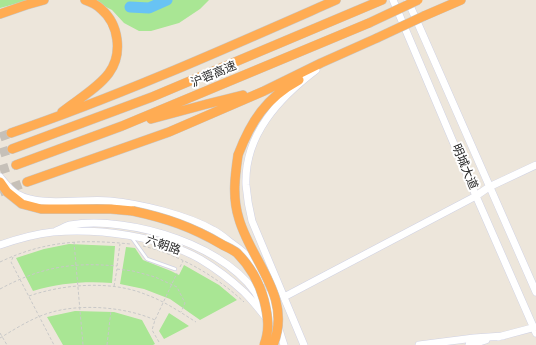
<!DOCTYPE html>
<html>
<head>
<meta charset="utf-8">
<style>
	body { margin:0 }
	canvas { display:block; background:#ede6db }
</style>
</head>
<body>
<canvas width="536" height="345"></canvas>
<script>
const context = document.querySelector('canvas').getContext('2d');
context.lineJoin = 'round';
function fill(path, color) { context.fillStyle = color; context.fill(path, 'evenodd'); }
function trace(path, color, width, dash) { context.strokeStyle = color; context.lineWidth = width; context.lineCap = dash ? 'butt' : 'round'; context.setLineDash(dash || []); context.stroke(path); }
function write(font, color, halo, rows, align = 'center') {
  context.font = font + ' "Nunito Sans","Noto Sans SC",sans-serif'; context.lineWidth = 4; context.setLineDash([]); context.textBaseline = 'middle'; context.strokeStyle = halo; context.fillStyle = color; for (const [text, x, y, turn = 0] of rows) {
    context.save(); context.translate(x, y); context.rotate((+turn || 0) * Math.PI / 180); context.textAlign = isNaN(turn) ? turn : align; if (halo) context.strokeText(text, 0, 0); context.fillText(text, 0, 0); context.restore();
  }
}
const green = new Path2D(`
	M0 0H29L0 8Z
	M92 0H209L200 9 179 23 151 31H139L124 23 112 10Z
	M69 244 115 246 112 283C85 281 60 283 33 291L16 258 44 249Z
	M126 247 135 248 143 260 171 271 179 275 184 265 219 285 237 300 200 320 170 299 144 289 120 284Z
	M75 311 114 312 142 320 155 344 153 345H63L47 317Z
	M169 313 189 326 164 339 159 331Z`);
const river = new Path2D(`
	M130 7 149 8 167 0`);
const highwayTunnel = new Path2D(`
	M0 137 11 133
	M0 153 12 149
	M0 170 16 165
	M0 192 27 182`);
const path = new Path2D(`
	M74 242 83 345
	M143 246C180 255 216 276 244 302
	M13 257 11 262 54 345
	M0 262C44 241 82 239 130 244
	M117 266 120 244
	M180 267 183 261
	M117 269 133 271 155 277 177 287 185 303 181 312
	M114 286 117 269
	M0 289C41 267 72 262 117 266
	M29 296C64 284 112 280 147 295 164 301 180 312 196 322
	M0 333 7 345
	M0 338C15 329 32 318 49 313 80 303 126 307 155 320
	M159 342 152 330 155 320 177 273
	M107 345 111 310`);
const lane = new Path2D(`
	M132 238 147 259 175 269`);
const secondary = new Path2D(`
	M393 0 476 196 536 333
	M408 1 536 292
	M0 177C5 183 10 190 17 194 41 208 83 198 110 201 141 204 186 215 213 230 219 233 225 238 230 242 237 247 246 253 251 260 256 267 259 275 261 282
	M56 231C61 229 66 226 70 225 129 215 233 246 261 302
	M0 245C17 239 35 234 53 232 99 228 159 236 200 259 215 268 231 280 244 292 258 306 270 323 282 339L284 345
	M266 294 276 320 282 339
	M284 297 476 196 489 187 536 165
	M498 337 536 327
	M304 345 252 221C249 209 247 197 246 185 244 135 279 98 316 70
	M419 345 474 338 503 336
	M469 345 486 340`);
const highway = new Path2D(`
	M0 14 26 5 44 0
	M424 16 461 0
	M62 112C77 100 98 88 109 73 123 54 119 24 101 9 97 5 91 2 85 0
	M151 119 207 104 243 95
	M11 133C122 95 229 47 336 0
	M12 149 152 97 382 0
	M238 155C251 121 266 98 299 80
	M16 165 122 126 369 23
	M0 182 7 192 22 204 41 209H111L133 211
	M27 182 169 132 264 91 321 63 377 38`);
const highwayBridge = new Path2D(`
	M369 23 418 0
	M377 38 424 16
	M238 155C235 176 232 197 239 219 251 261 293 297 273 345
	M133 211C166 218 192 227 221 244 226 247 232 249 237 253 250 266 259 282 264 300 268 316 270 330 264 345`);
const streetNames = [
	["沪蓉高速",214,75,-23],
	["明城大道",464,167,67],
	["六朝路",163,246,19]
];
fill(green, '#a9e694');
trace(river, '#68c3f4', 11);
trace(highwayTunnel, '#c6c0b8', 9, [9, 4.5]);
trace(lane, '#d0d2e3', 4);
trace(secondary, '#d0d2e3', 8);
trace(highway, '#c8c8c8', 10);
trace(path, '#c8c8c8', 1, [3, 2]);
trace(lane, '#fff', 2.5);
trace(secondary, '#fff', 7);
trace(highway, '#ffac53', 9);
trace(highwayBridge, '#c8c8c8', 10, []);
trace(highwayBridge, '#ffac53', 9);
write('12px', '#2a2a2a', '#fff', streetNames);
</script>
</body>
</html>
